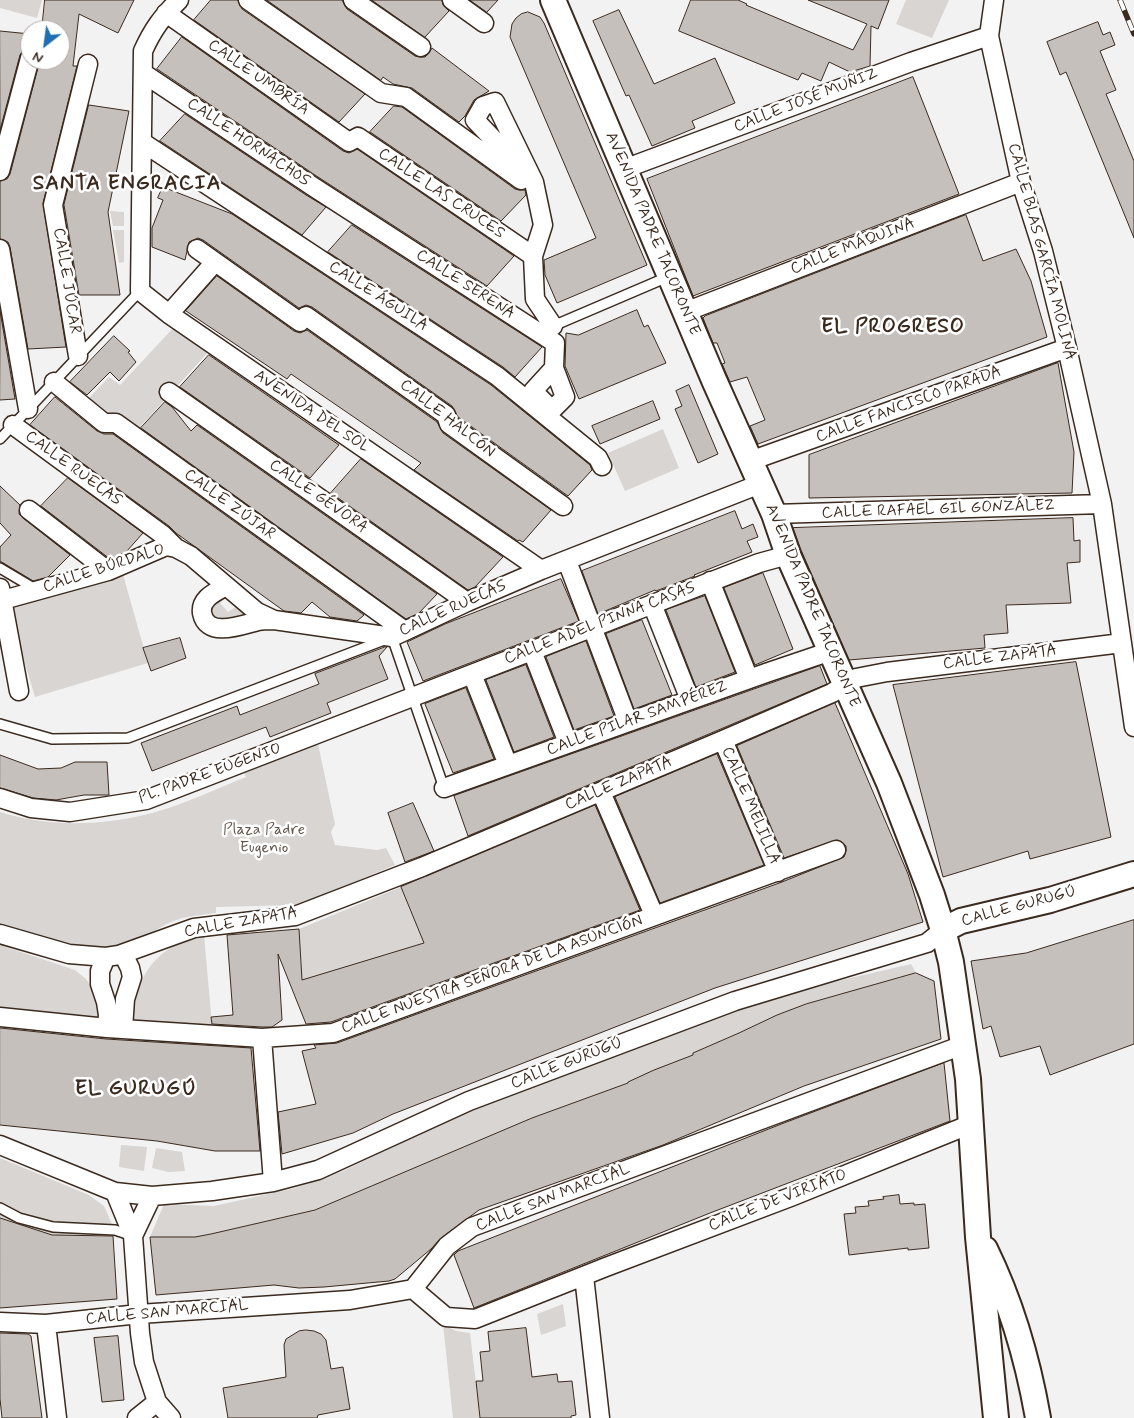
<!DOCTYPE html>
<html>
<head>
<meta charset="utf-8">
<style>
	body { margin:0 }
	#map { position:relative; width:1134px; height:1418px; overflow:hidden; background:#f3f2f2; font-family:Mynerve,sans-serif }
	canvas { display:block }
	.north { position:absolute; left:20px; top:20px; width:50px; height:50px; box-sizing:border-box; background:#fff; border:1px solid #b1aaa5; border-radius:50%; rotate:210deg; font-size:14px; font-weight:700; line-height:20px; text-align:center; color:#3b2a1e }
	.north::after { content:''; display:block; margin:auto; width:18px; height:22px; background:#1f6fb2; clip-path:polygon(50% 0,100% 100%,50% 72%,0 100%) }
</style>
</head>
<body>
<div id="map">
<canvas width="1134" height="1418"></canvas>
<div class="north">N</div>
</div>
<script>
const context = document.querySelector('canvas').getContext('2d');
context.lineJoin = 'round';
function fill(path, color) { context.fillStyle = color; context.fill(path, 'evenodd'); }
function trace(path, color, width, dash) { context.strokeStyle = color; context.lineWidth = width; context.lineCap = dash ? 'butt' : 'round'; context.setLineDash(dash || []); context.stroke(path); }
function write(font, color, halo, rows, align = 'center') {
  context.font = font + ' Mynerve,sans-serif'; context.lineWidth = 5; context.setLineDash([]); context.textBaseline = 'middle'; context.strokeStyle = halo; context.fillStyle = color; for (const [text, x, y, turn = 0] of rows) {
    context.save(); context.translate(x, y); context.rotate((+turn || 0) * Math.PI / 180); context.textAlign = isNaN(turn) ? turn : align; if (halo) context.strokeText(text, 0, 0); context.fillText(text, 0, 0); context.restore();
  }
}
const green = new Path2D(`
	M0 0H42L37 18 0 8Z
	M906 0H949L932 38 896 24Z
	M110 211 124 212V226H113Z
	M113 230H124V262L119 263Z
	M175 326 211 349 130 438 85 402 109 377 120 385Z
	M663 429 679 468 625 491 608 453Z
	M122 571 148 663 35 697 8 607Z
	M216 597H226L220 603 228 612 237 606 251 616 224 623 213 619 207 605Z
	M318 744 335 824 331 832 335 845 377 850 386 848 395 865 311 900 296 905 216 907V913C201 915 185 916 171 922 159 927 149 936 138 940 91 958 44 938 0 925V812C51 828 105 826 156 812 186 803 216 789 246 777L244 773Z
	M401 887 424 943 301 981 302 972 299 929Z
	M204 935 212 1025 133 1020C135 974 159 944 204 935Z
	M0 945 75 970 86 979 93 989 100 1011 98 1018 0 1010Z
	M911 964 916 973 806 1004 777 1015 739 1033 693 1053V1055L628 1082V1083L532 1118 315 1210 211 1234 195 1237H150L164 1204 214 1206 295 1188 343 1171 464 1113 777 995Z
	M121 1145 147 1147 144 1171 119 1167Z
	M156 1148 182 1152 185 1171 168 1172 152 1168Z
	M0 1158 89 1195 104 1206 112 1224 113 1235H52L0 1218Z
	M563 1304 566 1326 541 1335 537 1314Z
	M443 1324 456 1331 470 1333 480 1418H453Z`);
const building = new Path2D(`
	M45 0H134L118 33 79 14 73 66H77L43 203 66 347 28 349 10 247 8 242 0 239V181L7 179 10 174 40 60 60 63V30H42Z
	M211 0H238L242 9 365 94 339 122 194 20Z
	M267 0H342L347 9 415 56 420 57H425L429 53 432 48 489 91 474 100 465 116 459 122 412 88 393 84 383 77 381 80Z
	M372 0H442L443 5 449 11 425 37Z
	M470 0H498L487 12Z
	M691 0H738L747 4 746 5 853 50 867 24 808 0H889L878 29 871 26 870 66 850 72 829 62 821 81 802 73 798 80 679 31Z
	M619 10 654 84 715 58 735 103 692 121 695 128 652 146 629 95 626 96 593 21Z
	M528 12 540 17 544 23 647 265 557 303 545 275 544 260 596 238 510 37 512 24 516 18 521 14Z
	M1098 22 1103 35 1110 32 1115 45 1100 51 1116 90 1106 94 1134 161V238L1066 72 1060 75 1047 42Z
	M0 31 30 34 28 48 23 50 20 55 0 130Z
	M182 37 343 151 349 153 357 149 514 256 487 286 318 177 157 69Z
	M913 77 959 194 693 296 647 179Z
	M89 105 129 111 108 212 120 295H79L64 205Z
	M394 106 402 107 515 189 519 190H525L526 195 501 221 370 132Z
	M185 114 306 195 326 207 302 235 160 141Z
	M163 187 232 214 491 385 590 465 592 470 568 496 458 417 452 406 312 307 306 305 299 308 203 240 198 238 189 242 185 260 152 247V228L163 200 158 198Z
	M966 215 983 261 1016 249 1031 281 1047 337 758 444 750 426 765 420 747 377 730 382 722 364 725 363 717 343H713L703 318 705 316Z
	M352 225 542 347 515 377 503 367 328 252Z
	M217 276 294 331 300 333 307 330 437 422 443 433 551 510 523 542 519 540 518 541 414 470 421 463 291 374 287 379 186 311Z
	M637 310 644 327 648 325 666 363 579 399 565 366 566 333 578 335Z
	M0 311 15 399 0 400Z
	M114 336 130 351 128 352 136 362 119 381 110 372 87 395 70 382Z
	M209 355 339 445 310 478 180 387Z
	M1058 363 1074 452 1072 493 809 498V455Z
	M689 385 718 454 698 463 675 409 682 406 676 391Z
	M55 397 97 431 104 434H113L364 615 357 621 330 617 312 602 301 613 284 611 176 533 169 526 30 425Z
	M653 401 660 419 600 444 592 426Z
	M165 402 172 407 191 431 197 425 437 594 419 613 406 619 141 428Z
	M361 459 503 557 475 587 468 590 331 493Z
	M68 478 143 533 126 552 110 559 41 506Z
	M0 486 20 505 19 514 23 518 70 555 48 577 33 581 0 561V547L11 535 0 523Z
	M735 511 742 529 753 524 758 537 747 541 752 552 694 575 695 576 656 591 655 590 598 614 582 571Z
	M1073 518 1074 541 1080 540V562L1067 563 1071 603 1006 605 1008 633 984 635 985 648 849 660 801 550 793 528Z
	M763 573 793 649 755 665 724 588Z
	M561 579 579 621 423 681 407 642 445 624Z
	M705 596 735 672 696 687 666 610Z
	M642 620 672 695 634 709 606 634Z
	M180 638 186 658 151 671 143 648Z
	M586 641 614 716 574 730 546 657Z
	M385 647H387L379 656 388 679 327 703 331 713 270 737 266 727 152 771 141 743 237 706 240 715 319 684 315 674Z
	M1076 662 1111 837 1030 859 1028 851 943 877 893 685Z
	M526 665 554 737 514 752 486 680Z
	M820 666 827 684 468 836 454 796Z
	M466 688 494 759 453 773 425 704Z
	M835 703 908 874 923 922 715 988 393 1114 353 1133 282 1154 278 1112 316 1104 302 1051 316 1048 314 1045 337 1043 782 882 844 857 846 851V846L842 842 837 840 784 858 737 746Z
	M717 754 764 865 660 903 615 797Z
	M0 755 38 769 61 768 75 762H107L109 795H84L56 800 33 798 0 788Z
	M413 803 434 851 405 862 388 813Z
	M595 805 640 910 331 1022 306 1024 278 954 282 1020 272 1027H262L212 1024 211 1017 233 1015 227 935 299 929 302 980 424 943 401 887Z
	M1134 920V1044L1050 1075 1040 1046 1000 1057 991 1026 983 1029 971 961 1026 953Z
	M916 973 934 981 941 1039 804 1086 663 1145 479 1210 441 1238 431 1249 395 1279 389 1281 324 1287 299 1288 274 1285 156 1295 150 1237H195L211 1234 315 1210 532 1118 628 1083V1082L654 1070 693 1055V1053L739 1033 777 1015 806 1004Z
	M0 1028 106 1039 251 1048 260 1151H215L157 1141 0 1125Z
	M944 1063 950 1121 710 1213 474 1308 454 1255 458 1251 784 1123Z
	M899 1195 900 1204 914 1203V1205L925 1204 929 1248 908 1250V1248L849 1255 844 1214 856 1213 855 1207 869 1206 868 1201 884 1199 883 1197Z
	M0 1218 52 1235 113 1236 117 1299 0 1308Z
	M526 1328 532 1377 557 1374 558 1382 572 1381 576 1415 571 1416V1418H480L476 1381H483L480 1352 490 1351 488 1332Z
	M306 1330 314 1331 321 1334 326 1340 331 1369 343 1367 350 1409 318 1415 317 1418H228L223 1388 286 1377 284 1345 286 1339 299 1331Z
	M0 1333 28 1334 31 1336 42 1418H2L0 1399Z
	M118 1336 124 1400 102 1402 94 1338Z`);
const lane = new Path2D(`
	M554 328 553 326 670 276
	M0 439 140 291
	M0 568 37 590
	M0 724 52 739 128 738 392 637 444 788
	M0 1208 19 1218 53 1227 115 1230 133 1236`);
const street = new Path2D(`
	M179 0C162 17 153 29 143 51L140 291 169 314 541 570
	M248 0 381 93 406 97 521 180
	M353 0 421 47
	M452 0 484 23
	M994 0 989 36 1021 182 1043 251 1067 348 1102 504 1134 727
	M166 13 349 142 358 137 533 256
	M143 73 312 186 555 343 554 368 565 397 552 410 533 391 554 368
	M142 142 497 376 598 458 602 466
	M624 169 911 62 989 36
	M0 171 30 58
	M534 182 495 102 483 106 475 120 534 182 543 225 533 256 535 299 553 326
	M0 249 28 409
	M197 249 300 322
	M685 312 1021 182
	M169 314 215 262
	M306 316 446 415 449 424 563 506
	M78 356 53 205 88 64
	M54 382 104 423H116L405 631
	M169 392 467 602
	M13 425 163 535 176 548 191 556 257 612 274 620 392 637 467 602 541 570 760 484
	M750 461 1067 348
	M29 510 108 571
	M774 514 1102 504
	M567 561 628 722
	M710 581 749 679
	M226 586C216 592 200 598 202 613 207 639 242 625 258 621 263 620 268 620 273 620
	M0 588 19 691
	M3 600 108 571 166 546 176 548
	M652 604 690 700
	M532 651 568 743
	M472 674 508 765
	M723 740 778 872
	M444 788 766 673 831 651
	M601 792 654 915
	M0 798 31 808 70 812 146 800 759 563 788 555
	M0 934 69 954 106 957 119 955 194 928 295 916 422 867 723 740 832 693 856 678 887 672 1122 643
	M123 954 130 968 132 977 125 999 123 1029
	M106 957 100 971V984L106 1002 108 1015 107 1028
	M0 1017 107 1028 262 1038 333 1033 836 850
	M262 1038 273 1182
	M0 1145 115 1192 152 1196 212 1191 273 1182 318 1170 469 1101 735 1001 927 943 943 930
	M115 1192 133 1236
	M152 1196 133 1236 140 1333 144 1362 157 1402 171 1418
	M584 1276 600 1418
	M413 1289 446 1317 475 1319 606 1267 793 1196 971 1124
	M0 1322 46 1324 139 1314 350 1300 413 1289 447 1246 472 1227 963 1045
	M46 1324 57 1418
	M137 1418 157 1402`);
const secondary = new Path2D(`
	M553 0 714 380 774 514 788 555 889 783 932 895 943 930 951 962 968 1079 978 1237 996 1418
	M943 930 961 921 1050 900 1134 874
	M985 1249C1011 1302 1028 1361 1038 1418`);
const rail = new Path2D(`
	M1120 0 1134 34`);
const streetNames = [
	["CALLE UMBRÍA",258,78,35],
	["CALLE JOSÉ MUÑIZ",806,101,-21],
	["CALLE HORNACHOS",248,143,34],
	["CALLE LAS CRUCES",441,194,34],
	["AVENIDA PADRE TACORONTE",652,234,67],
	["CALLE MÁQUINA",853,247,-21],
	["CALLE BLAS GARCÍA MOLINA",1041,252,75],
	["CALLE JÚCAR",66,281,81],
	["CALLE SERENA",465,285,33],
	["CALLE ÁGUILA",378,297,33],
	["CALLE FANCISCO PARADA",909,405,-20],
	["AVENIDA DEL SOL",311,412,34],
	["CALLE HALCÓN",447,419,38],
	["CALLE RUECAS",73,469,36],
	["CALLE GÉVORA",318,497,35],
	["CALLE ZÚJAR",229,505,36],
	["CALLE RAFAEL GIL GONZÁLEZ",938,510,-2],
	["CALLE BÚRDALO",104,569,-18],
	["AVENIDA PADRE TACORONTE",812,606,67],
	["CALLE RUECAS",453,609,-24],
	["CALLE ADEL PINNA CASAS",600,624,-21],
	["CALLE ZAPATA",1000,658,-7],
	["CALLE PILAR SAMPÉREZ",637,719,-20],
	["PL. PADRE EUGENIO",210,774,-20],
	["CALLE ZAPATA",619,784,-23],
	["CALLE MELILLA",750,806,67],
	["CALLE GURUGÚ",1019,907,-15],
	["CALLE ZAPATA",241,923,-10],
	["CALLE NUESTRA SEÑORA DE LA ASUNCIÓN",492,975,-20],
	["CALLE GURUGÚ",567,1064,-21],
	["CALLE SAN MARCIAL",553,1198,-21],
	["CALLE DE VIRIATO",778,1201,-21],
	["CALLE SAN MARCIAL",167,1313,-5]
];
const parkNames = [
	["Plaza Padre",264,831],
	["Eugenio",264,849]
];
const districtNames = [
	["SANTA ENGRACIA",127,185],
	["EL PROGRESO",893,328],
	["EL GURUGÚ",136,1090]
];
fill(green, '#d8d5d2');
fill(building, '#c6c0bd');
trace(building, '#3b2a1e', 1);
trace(lane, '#3b2a1e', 12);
trace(street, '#3b2a1e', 21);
trace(secondary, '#3b2a1e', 28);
trace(lane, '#fff', 9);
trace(street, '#fff', 18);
trace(secondary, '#fff', 24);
trace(rail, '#3b2a1e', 5.5);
trace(rail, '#fff', 4, [11]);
write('16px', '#3b2a1e', '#fff', streetNames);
write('16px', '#62554b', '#fff', parkNames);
context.letterSpacing = '1px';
write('bold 21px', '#3b2a1e', '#fff', districtNames);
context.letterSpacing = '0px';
</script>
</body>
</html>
